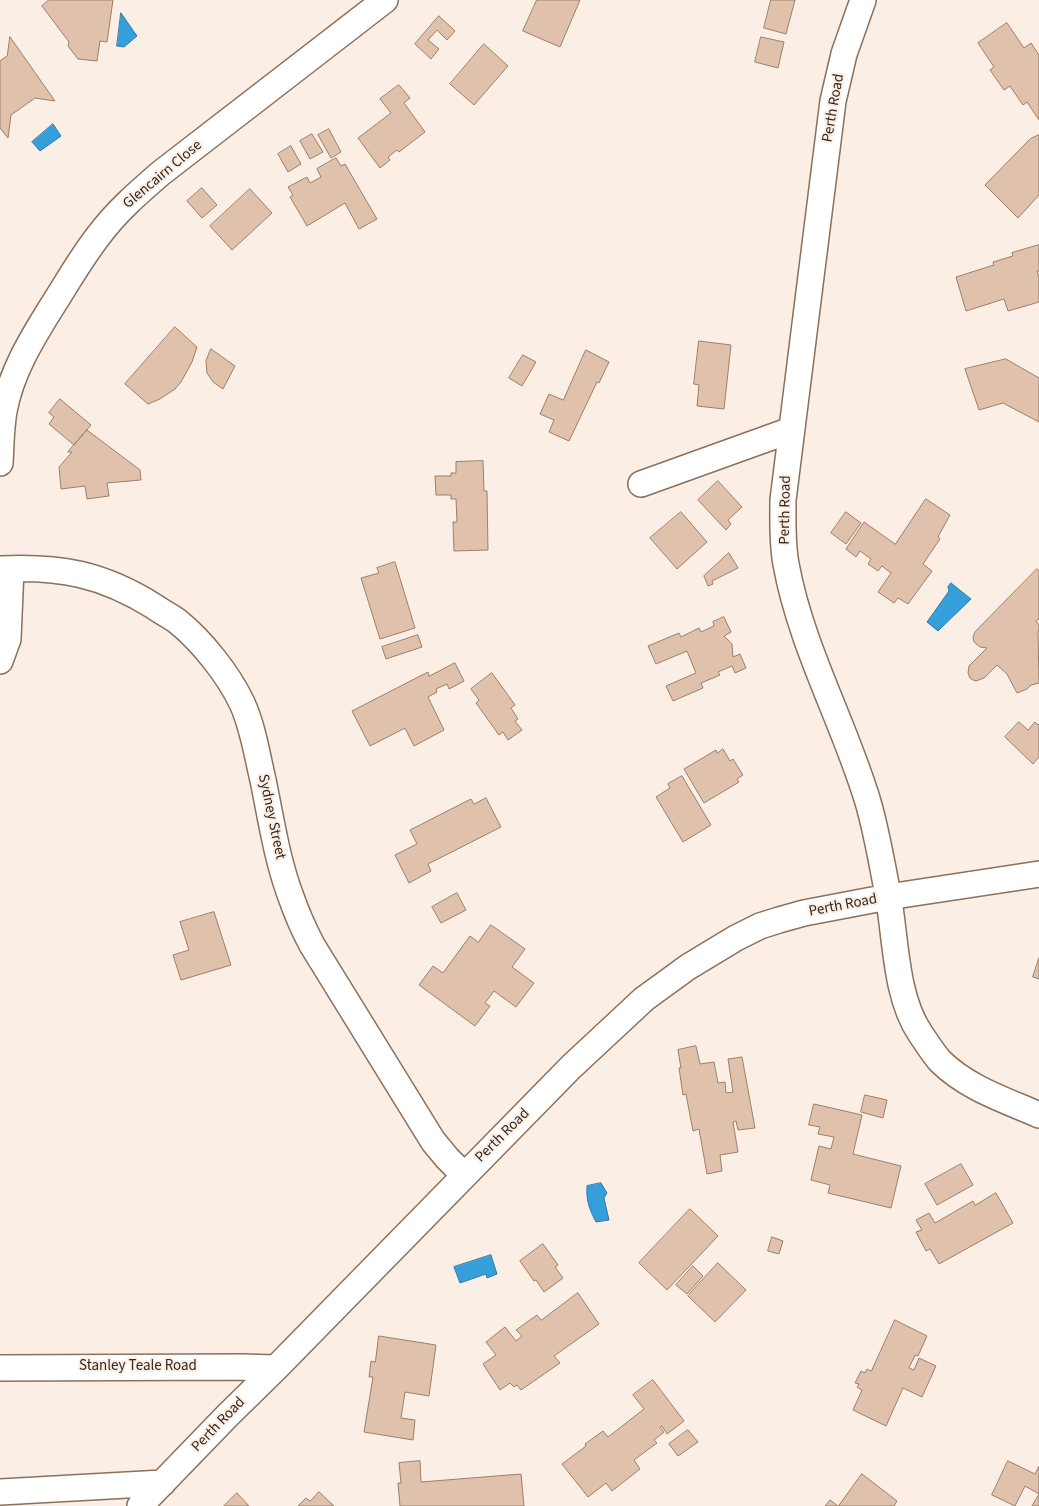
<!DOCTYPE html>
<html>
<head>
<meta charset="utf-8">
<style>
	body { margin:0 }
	canvas { display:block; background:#fbeee5 }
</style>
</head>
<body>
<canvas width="1039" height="1506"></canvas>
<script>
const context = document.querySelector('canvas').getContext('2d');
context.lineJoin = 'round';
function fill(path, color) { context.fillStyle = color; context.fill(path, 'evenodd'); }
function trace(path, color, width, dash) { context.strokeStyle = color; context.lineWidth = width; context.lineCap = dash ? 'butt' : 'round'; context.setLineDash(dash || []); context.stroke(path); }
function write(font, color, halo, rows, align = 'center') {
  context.font = font + ' "Source Sans 3",sans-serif'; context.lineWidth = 4; context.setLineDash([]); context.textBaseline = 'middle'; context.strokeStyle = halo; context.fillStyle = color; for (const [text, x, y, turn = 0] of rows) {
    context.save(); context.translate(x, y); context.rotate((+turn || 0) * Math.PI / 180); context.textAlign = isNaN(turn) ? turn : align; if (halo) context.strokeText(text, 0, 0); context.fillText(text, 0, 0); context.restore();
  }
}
const water = new Path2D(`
	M121 13 137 36 124 47 117 46Z
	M53 124 61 136 40 151 32 142Z
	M951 583 971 599 938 631 927 622 949 591 948 587Z
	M601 1183 607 1193 604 1198 609 1220 596 1222C589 1209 586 1200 587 1186Z
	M491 1255 497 1274 487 1278 486 1274 460 1283 454 1267Z`);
const building = new Path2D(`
	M49 0H113L107 42 100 41 97 61 78 59 68 46 69 42 42 6Z
	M537 0H580L560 47 523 31Z
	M771 0H795L786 34 764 28Z
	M439 16 455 31 447 40 437 30 428 40 439 49 431 59 415 44Z
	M1007 23 1024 48 1031 43 1039 55V120L1027 102 1023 105 1010 86 1004 90 990 70 994 67 978 43Z
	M10 37 55 101 35 98 11 115 8 138 0 128V61L7 56Z
	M761 37 784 42 778 68 755 62Z
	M484 44 508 66 474 105 450 84Z
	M399 85 410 98 404 103 425 132 399 152 397 150 388 157 390 160 380 168 358 138 391 113 380 99Z
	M329 129 341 152 331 158 318 135Z
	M312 134 323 152 310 159 300 141Z
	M1039 135V195L1018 218 985 185 1030 139Z
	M291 146 301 164 288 172 278 154Z
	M336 158 341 166 345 164 377 219 359 229 345 203 307 226 290 197 293 195 288 187 307 177 310 183 321 177 317 169Z
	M202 188 217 205 202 218 187 201Z
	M250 189 272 213 232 250 210 226Z
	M1039 245V271H1037L1039 277V302L1008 311 1004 299 966 311 956 277 994 265 993 262 1013 256 1012 253Z
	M175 327 197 347 192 362 181 382 175 389 160 399 148 404 125 384Z
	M699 341 731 345 724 409 697 406 699 385 694 384Z
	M211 349 235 366 223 389 213 382 207 373 206 361Z
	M586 350 609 362 599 383 597 382 569 441 549 432 554 420 540 414 549 394 563 400Z
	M523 355 536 362 522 386 509 378Z
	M1006 359 1039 378V422L1003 403 979 410 965 369Z
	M60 399 91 425 74 445 49 424 54 417 49 413Z
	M87 430 140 470 141 480 107 483 109 496 87 499 85 486 61 489 59 467 72 452H68Z
	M483 461 484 491H487L488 550 454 551 453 522H457L456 499H451V495H436L435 476H451V473H456V462Z
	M718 481 742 507 728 520 731 524 726 530 698 500Z
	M926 499 950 515 938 537 940 539 923 564 932 571 908 604 898 598 894 603 878 592 891 573 882 566 878 571 868 564 871 559 860 551 856 557 846 549 864 522 895 544Z
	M681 512 707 542 677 569 650 538Z
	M846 512 861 523 846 544 831 533Z
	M729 553 738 568 712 581 713 584 708 586 704 576Z
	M395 562 415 628 380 639 361 578 379 573 377 568Z
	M1037 569 1039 571V619L1036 621 1039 625V630L1038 631 1039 683 1031 685 1027 689 1017 693 1007 674 997 665 984 678 976 681 973 680 970 678 968 673 969 666 987 648 980 647 974 642 973 637 975 632Z
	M724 617 731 632 724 636 732 644 733 657 740 654 746 668 735 673 732 666 718 672 720 675 701 683 703 688 673 701 666 686 696 673 687 651 656 664 648 646 679 633 681 637 699 628 701 632 714 626 713 622Z
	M418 635 422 647 386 659 382 647Z
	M455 663 464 681 449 689 447 684 436 689 437 692 428 697 444 730 414 746 405 728 370 746 352 711 428 672 429 676Z
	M492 673 515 705 511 708 518 719 515 721 522 730 508 740 503 732 499 735 476 703 479 700 471 689Z
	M1019 722 1028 730 1035 722 1038 725 1039 724V757L1033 764 1005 737Z
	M723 749 730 761 733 759 743 775 737 779 739 782 704 803 684 769 716 750 717 753Z
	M682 776 711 825 683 842 656 797 670 788 668 784Z
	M486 798 501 827 428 864 431 871 409 883 395 855 417 844 410 830 471 799 474 804Z
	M457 893 466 910 441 923 432 907Z
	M214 912 231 965 181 980 173 955 189 950 180 922Z
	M491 925 525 949 512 967 534 983 516 1007 494 991 485 1003 490 1006 475 1026 419 985 433 966 443 973 470 936 478 942Z
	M1039 958V979L1033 977Z
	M696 1046 700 1064 714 1062 718 1083 725 1082 726 1093 733 1092 728 1059 742 1057 755 1128 738 1130 736 1121 733 1122 738 1152 720 1155 722 1171 707 1174 699 1129 693 1131 686 1094 683 1095 679 1068H681L678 1050Z
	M865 1095 887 1100 883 1118 861 1112Z
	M814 1104 862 1115 853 1154 901 1166 891 1208 828 1193 830 1185 811 1180 819 1146 831 1149 834 1137 818 1134 820 1127 809 1125Z
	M961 1164 973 1185 937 1205 925 1184Z
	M996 1193 1013 1223 939 1264 930 1249 926 1251 916 1232 922 1230 916 1220 929 1213 935 1223 973 1201 975 1205Z
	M690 1209 718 1236 667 1290 639 1263Z
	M772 1237 783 1241 779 1254 768 1251Z
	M543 1244 558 1265 555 1267 563 1278 544 1292 536 1280 534 1281 520 1261Z
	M718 1263 746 1290 715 1322 688 1296Z
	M693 1266 703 1276 687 1294 676 1285Z
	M578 1293 599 1324 554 1356 560 1363 521 1390 517 1385 514 1387 510 1383 500 1390 483 1364 496 1355 486 1342 505 1327 516 1341 522 1336 516 1330 537 1315 541 1320Z
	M895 1320 927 1336 918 1356 915 1355 909 1368 914 1370 919 1358 936 1366 922 1397 903 1388 886 1426 853 1410 862 1390 857 1387 859 1384 855 1383 861 1371 865 1373 867 1369 871 1371Z
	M379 1336 436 1345 429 1396 405 1392 401 1418 415 1420 413 1440 364 1432 373 1377H369L371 1361 375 1362Z
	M653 1380 684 1421 667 1434 662 1426 660 1427 664 1432 654 1440 657 1443 634 1460 640 1469 612 1491 606 1483 588 1497 562 1464 586 1446 585 1444 603 1431 608 1437 644 1409 633 1395Z
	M688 1430 698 1442 678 1456 669 1444Z
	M420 1461 421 1482 521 1474 524 1506H400L398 1483H401L399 1463Z
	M1008 1461 1035 1474 1039 1466V1506H1032L1039 1494 1025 1486 1015 1506 992 1495Z
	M862 1474 897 1501 894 1506H825L830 1500 838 1506Z
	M319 1492 334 1506H298L306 1498 310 1501Z
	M237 1493 249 1506H224Z`);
const minor = new Path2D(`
	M863 0 844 54 833 101 783 500C783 521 782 543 786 564 801 647 844 722 868 802 877 833 882 864 888 895 896 938 895 996 920 1033 926 1042 933 1053 940 1061 967 1088 1005 1100 1039 1115
	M0 463C1 446 1 428 4 411 11 373 31 340 51 308 67 283 81 258 99 235 117 211 139 192 161 173L385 0
	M641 484 791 430
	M0 569C60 566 103 574 155 607 162 612 170 616 177 621 202 641 228 674 242 703 253 727 257 755 263 780 271 819 277 860 291 897 297 914 304 930 312 945L433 1141 447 1158 464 1175
	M0 661 8 639 11 569
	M0 1368 242 1367 276 1368
	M0 1492 163 1483
	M140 1506 228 1415 276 1368 571 1067 644 999 688 967 736 938 760 926 779 920 804 913 888 897 1039 874`);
const streetNames = [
	["Perth Road",834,108,-80],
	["Glencairn Close",163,175,-40],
	["Perth Road",786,510,-89],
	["Sydney Street",271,817,78],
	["Perth Road",843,906,-11],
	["Perth Road",503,1136,-45],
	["Stanley Teale Road",138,1367],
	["Perth Road",219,1425,-46]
];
fill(water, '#359fdb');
trace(water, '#347ba3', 1);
fill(building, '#e0c2ac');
trace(building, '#9b7f6a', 1);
trace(minor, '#8b705b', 28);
trace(minor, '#fff', 25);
write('15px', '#33271f', '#fbeee5', streetNames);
</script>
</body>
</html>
